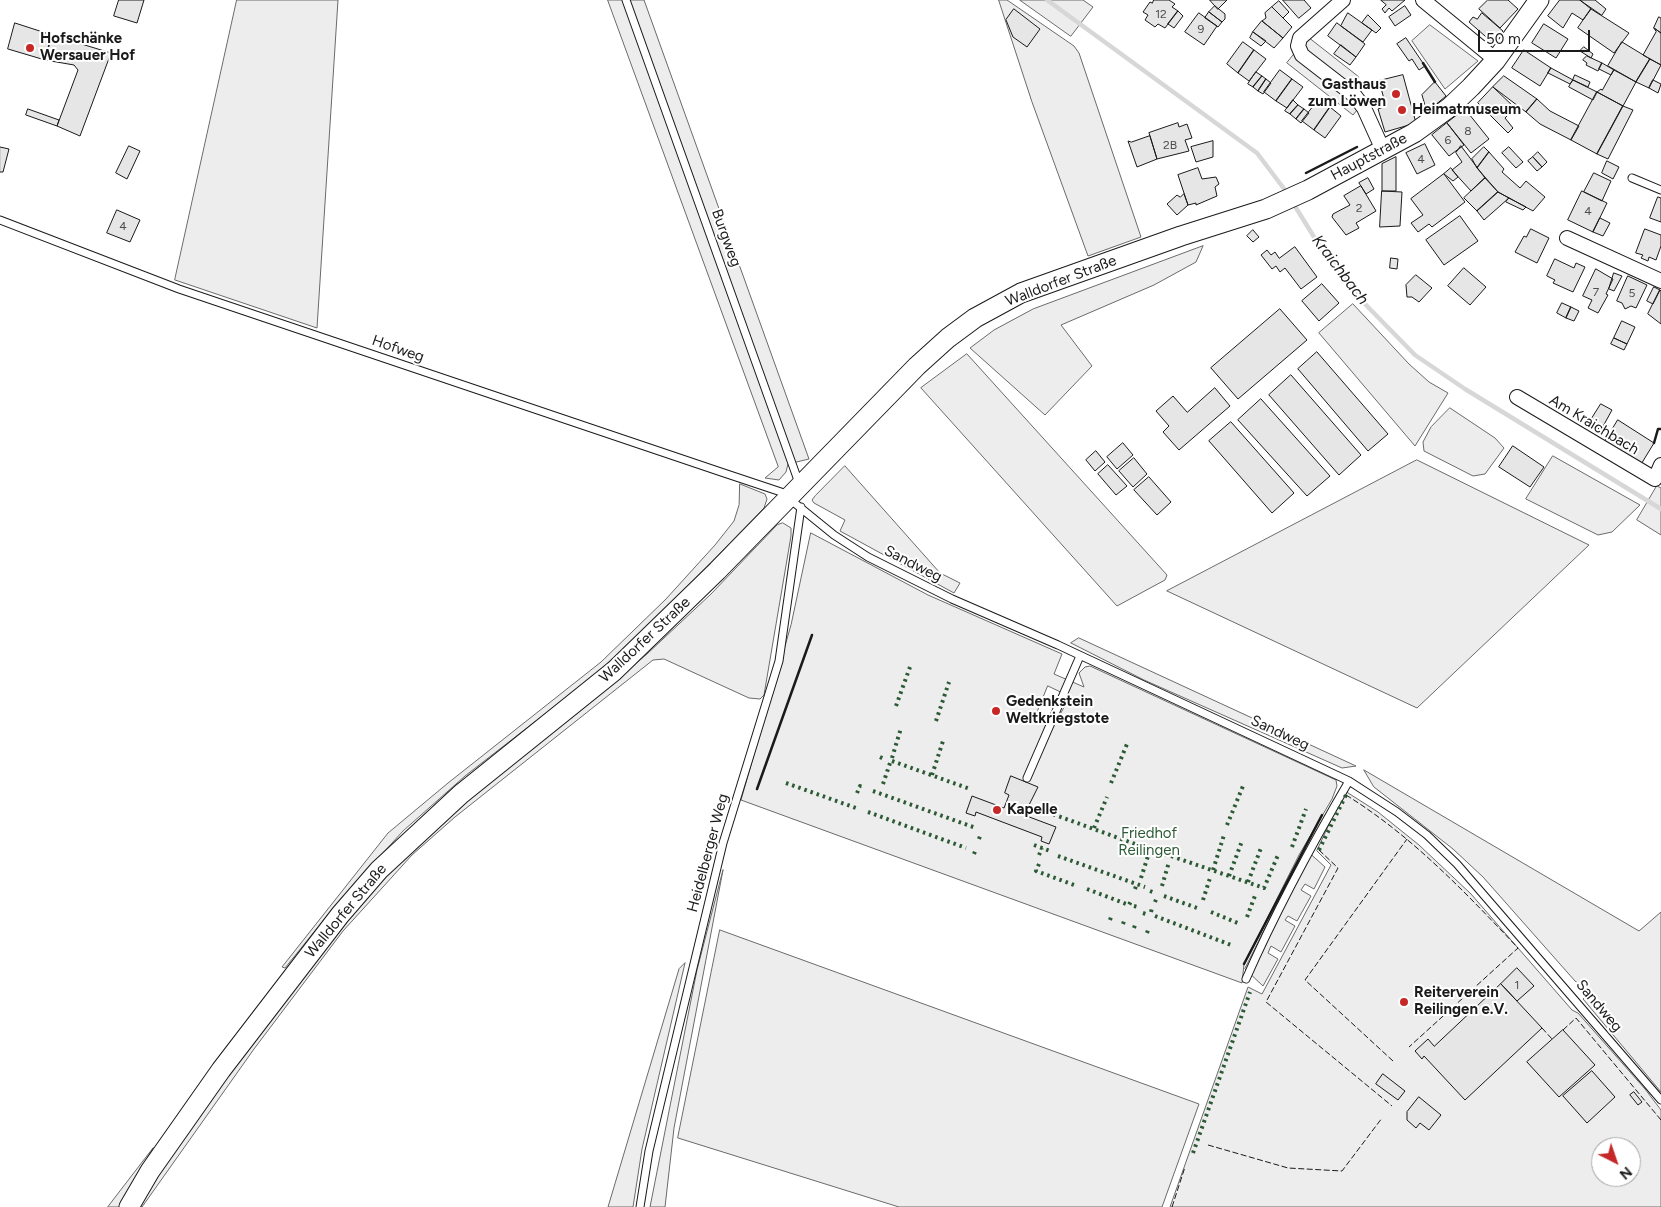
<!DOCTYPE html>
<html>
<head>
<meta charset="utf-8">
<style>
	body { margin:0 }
	#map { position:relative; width:1661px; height:1207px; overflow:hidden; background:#fff; font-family:Figtree,sans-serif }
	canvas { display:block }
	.north { position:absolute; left:1591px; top:1137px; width:50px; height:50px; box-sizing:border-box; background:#fff; border:1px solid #a3a3a3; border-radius:50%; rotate:139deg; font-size:14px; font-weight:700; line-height:20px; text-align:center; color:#1a1a1a }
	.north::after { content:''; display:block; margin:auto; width:18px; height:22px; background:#c62828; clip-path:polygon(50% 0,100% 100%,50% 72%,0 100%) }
	.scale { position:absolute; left:1478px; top:30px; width:112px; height:22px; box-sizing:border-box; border:2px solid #1a1a1a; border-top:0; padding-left:6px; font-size:15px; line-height:18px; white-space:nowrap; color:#1a1a1a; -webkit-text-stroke:4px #fff; paint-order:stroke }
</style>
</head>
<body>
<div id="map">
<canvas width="1661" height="1207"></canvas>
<div class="north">N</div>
<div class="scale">50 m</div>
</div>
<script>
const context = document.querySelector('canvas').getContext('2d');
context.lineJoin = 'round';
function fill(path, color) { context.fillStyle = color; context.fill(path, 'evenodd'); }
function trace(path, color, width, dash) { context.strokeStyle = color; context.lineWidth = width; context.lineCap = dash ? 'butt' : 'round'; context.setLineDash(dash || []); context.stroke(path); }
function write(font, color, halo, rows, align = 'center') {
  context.font = font + ' Figtree,sans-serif'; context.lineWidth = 4; context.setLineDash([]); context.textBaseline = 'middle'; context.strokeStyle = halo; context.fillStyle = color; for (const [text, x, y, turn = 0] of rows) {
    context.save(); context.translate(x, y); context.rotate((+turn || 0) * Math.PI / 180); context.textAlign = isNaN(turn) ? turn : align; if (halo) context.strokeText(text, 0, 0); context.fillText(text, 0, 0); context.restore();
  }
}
const built = new Path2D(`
	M237 0H338L317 328 175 280Z
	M608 0H644L809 459 788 464 786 472 779 480 765 478 778 467Z
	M999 0H1007L1074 46 1079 53 1141 237 1088 256 1032 102Z
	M1020 0H1083L1093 7 1071 36Z
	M1430 25 1478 61 1445 89 1412 41Z
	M1308 37 1359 77 1346 94 1361 105 1353 115 1287 63Z
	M1203 246 1196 262 1154 285 1061 325 1092 366 1045 415 970 348 994 330 1033 309Z
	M1353 304 1409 364 1429 382 1448 393 1415 446 1319 333Z
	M967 354 1167 575 1165 580 1117 606 921 388Z
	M1450 408 1495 438 1504 448 1485 474 1473 476 1424 451 1423 442 1431 427Z
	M1553 456 1640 505 1612 532 1598 535 1526 499Z
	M1417 460 1589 545 1417 708 1167 591Z
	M845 466 940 573 960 583 954 593 840 531 845 520 814 503 812 500 815 496Z
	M740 484 765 494 767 499 764 508 642 633 586 682 465 776 403 831 339 901 285 968 282 967 388 833 448 783 601 662 666 599 715 545 734 521 739 505Z
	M1657 486 1661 488V535L1637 520Z
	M783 523 791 528V536L764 695 760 699 749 698 664 659 653 660 455 817 412 855 343 931 254 1049 142 1207H140L150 1187 246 1051 332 939 377 886 417 844 476 792 580 711 647 654 711 594 777 525Z
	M811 533 928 595 1062 654 1054 674 1084 687 1079 673 1085 667 1090 666 1336 780 1337 786 1332 799 1299 855 1244 964 1242 983 741 800 791 625ZM1048 686 1075 699 1068 700 1057 720 1037 713Z
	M1079 638 1356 766 1342 768 1144 680 1071 643Z
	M1364 770 1639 931 1661 912V1092L1583 999 1590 992 1575 981 1483 877 1453 849 1374 787Z
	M1345 791 1378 812 1419 845 1471 894 1572 1010 1578 1013 1645 1089 1661 1110V1207H1170L1248 987 1262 994 1331 865 1317 851ZM1601 1147H1631V1177H1601Z
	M1305 849 1325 867 1314 889 1305 884 1301 890 1311 896 1297 921 1288 916 1285 920 1295 926 1281 952 1271 946 1268 953 1278 959 1263 986 1245 969Z
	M723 870 674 1128 665 1207H650L697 970Z
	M720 930 1199 1104 1162 1207H899L678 1138Z
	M685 963 642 1149 633 1207H608L679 969Z
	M153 1148 119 1207H108Z`);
const stream = new Path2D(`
	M1047 0 1257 153 1288 194
	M1293 203 1319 245 1366 305 1415 355 1465 389 1661 509`);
const building = new Path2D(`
	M119 0H144L137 23 114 16Z
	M1154 0H1169L1175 4 1172 7 1178 11 1165 28 1158 24 1155 27 1145 20 1148 15 1143 12 1150 2 1152 3Z
	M1210 0H1227L1218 9Z
	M1283 0H1304L1311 8 1299 18Z
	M1381 0H1405L1392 11 1389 8 1385 13 1382 9 1386 5Z
	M1488 0H1508L1518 9 1500 28 1479 9Z
	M1560 0H1580L1591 9 1583 20 1572 13 1563 28 1548 16Z
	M1580 0H1595L1606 9 1602 15Z
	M1279 1 1289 12 1283 18 1272 7Z
	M1215 6 1225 14V19L1222 22 1209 12Z
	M1405 6 1411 15 1395 26 1389 17Z
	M1272 7 1292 27 1283 38 1262 21 1266 18 1265 13Z
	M1014 9 1040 29 1027 47 1013 37 1006 20Z
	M1591 9 1629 33 1614 53 1578 28Z
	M1178 11 1183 16 1174 28 1168 24Z
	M1209 12 1222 22 1218 27 1205 18Z
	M1199 13 1217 26 1204 45 1185 32Z
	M1348 13 1372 30 1363 42 1341 26Z
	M1482 13 1503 31 1493 43 1469 22 1473 17 1477 19Z
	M1368 15 1381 28 1376 33 1362 23Z
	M1659 17 1661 18V33L1654 28Z
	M1262 21 1283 38 1274 48 1253 32Z
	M15 23 52 35 45 60 8 49Z
	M1337 23 1365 44 1356 57 1328 36Z
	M1544 24 1568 39 1556 58 1532 43Z
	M1654 28 1661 33V65L1643 55 1656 32Z
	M1253 32 1266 41 1261 46 1250 38Z
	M52 35 111 53 80 136 57 126 78 70 74 65 45 60Z
	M1406 38 1425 66 1419 70 1412 59 1409 61 1397 44Z
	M1243 42 1254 50 1238 73 1227 64Z
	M1622 42 1650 59 1636 82 1608 66Z
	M1341 45 1356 57 1350 65 1334 54Z
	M1584 47 1593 54 1591 58 1580 51Z
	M1254 50 1266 59 1249 81 1238 73Z
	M1524 50 1551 68 1540 86 1512 68Z
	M1587 56 1602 63 1598 71 1586 65 1587 63 1583 60Z
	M1650 59 1661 65 1649 88 1636 82Z
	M1602 63 1614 70 1611 75 1599 69Z
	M1551 68 1573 80 1570 84 1548 73Z
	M1280 70 1292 79 1276 101 1264 92Z
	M1614 70 1636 82 1623 106 1597 92 1601 89 1602 90Z
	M1256 72 1262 76 1253 87 1248 84Z
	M1403 75 1416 123 1385 132 1378 109 1386 106 1379 81Z
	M1575 75 1590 82 1588 87 1573 80Z
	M1262 76 1266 79 1258 91 1253 87Z
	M1504 76 1537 99 1526 112 1493 87Z
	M1266 79 1271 83 1263 94 1258 91Z
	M1292 79 1303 87 1287 108 1276 101Z
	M1573 80 1597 92 1593 100 1569 87Z
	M1653 80 1661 84 1658 93 1649 88Z
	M1435 82 1446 96 1427 112 1422 95Z
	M1493 87 1515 108 1505 118 1513 128 1508 133 1478 103Z
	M1597 92 1623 106 1597 154 1571 140Z
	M1319 99 1330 107 1314 130 1302 121Z
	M1537 99 1550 111 1579 126 1571 140 1540 124 1526 112Z
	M1293 100 1298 105 1290 114 1285 111Z
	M1298 105 1304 109 1296 119 1290 114Z
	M1623 106 1633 110 1608 159 1597 154Z
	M1330 107 1341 116 1325 138 1314 130Z
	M28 109 59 120 57 126 26 115Z
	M1304 109 1309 113 1301 123 1296 119Z
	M1465 109 1489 139 1471 153 1447 123Z
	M1178 123 1179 127 1187 124 1192 138 1185 140 1189 151 1157 159 1149 133Z
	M1447 123 1464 145 1449 156 1432 135Z
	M1150 136 1157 159 1137 167 1128 141 1131 142Z
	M1213 141V157L1196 162 1191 147Z
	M1425 144 1435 165 1417 174 1406 153Z
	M129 146 140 151 127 179 116 173Z
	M1461 146 1485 178 1471 191 1452 170 1462 162 1456 153Z
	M0 147 9 149 3 172H0Z
	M1484 147 1489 152 1477 168 1472 159Z
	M1509 147 1523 162 1516 168 1502 153Z
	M1489 152 1504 169 1502 172 1520 188 1526 181 1545 197 1533 211 1498 192 1477 168Z
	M1538 152 1547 162 1542 167 1533 157Z
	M1396 157V191H1382V164Z
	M1533 157 1542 167 1537 171 1528 161Z
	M1607 161 1619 167 1613 179 1602 173Z
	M1198 168 1202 179 1216 177 1219 184 1215 187 1217 196 1196 205V203L1188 205 1178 175Z
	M1451 168 1458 177 1453 181 1444 174Z
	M1594 173 1611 181 1602 201 1584 192Z
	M1444 174 1465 202 1432 227 1429 224 1418 232 1411 223 1423 215 1411 199Z
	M1368 178 1374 189 1366 194 1359 183Z
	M1485 178 1498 192 1477 211 1464 198Z
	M1361 186 1376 211 1356 223 1359 228 1346 235 1332 217 1333 214 1350 205 1344 196Z
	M1382 191 1402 192 1400 226 1380 227Z
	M1582 191 1607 203 1593 232 1568 220Z
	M1498 192 1509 198 1484 220 1477 211Z
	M1184 194 1188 205 1177 215 1167 204 1177 195 1180 197Z
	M1658 197 1661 198V222L1650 218Z
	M1509 198 1526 207 1523 210 1506 202Z
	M117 210 140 220 130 242 107 233Z
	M1460 216 1478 241 1444 265 1426 240Z
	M1600 218 1610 223 1603 236 1593 232Z
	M1531 229 1549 238 1537 263 1515 252 1524 236 1526 237Z
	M1645 229 1661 235V246L1656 260 1649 257 1648 261 1641 258 1643 255 1636 253Z
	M1253 230 1259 237 1253 242 1247 236Z
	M1295 247 1317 277 1301 289 1285 268 1280 272 1276 266 1272 269 1261 255 1267 250 1271 255 1275 252 1279 258Z
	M1391 258 1398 259 1397 269 1390 268Z
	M1555 259 1574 268 1576 263 1585 267 1573 292 1553 283 1555 280 1547 276Z
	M1464 268 1486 287 1470 305 1448 286Z
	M1596 269 1613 279 1606 294 1608 295 1598 313 1588 308 1592 300 1583 296Z
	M1614 273 1622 276 1614 291 1609 289Z
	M1416 275 1432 288 1419 302 1412 297H1407L1406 285Z
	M1628 276 1647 285 1636 308 1631 306 1625 309 1622 303 1617 301Z
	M1322 284 1339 303 1319 321 1302 301Z
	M1654 287 1660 290 1653 304 1647 301Z
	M1660 290 1661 291V324L1648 314Z
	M1562 303 1571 307 1566 318 1557 313Z
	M1571 307 1579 311 1574 321 1566 318Z
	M1280 309 1307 340 1238 399 1211 368Z
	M1622 321 1635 327 1627 344 1614 338Z
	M1614 338 1627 344 1624 350 1611 344Z
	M1317 352 1388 434 1368 451 1298 369Z
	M1291 375 1361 455 1339 475 1269 395Z
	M1215 388 1230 406 1179 450 1163 432 1169 426 1156 411 1173 396 1187 412Z
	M1261 399 1330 476 1307 496 1238 420Z
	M1601 404 1612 410 1601 430 1589 423Z
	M1618 420 1654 443 1640 466 1604 443Z
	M1231 422 1294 493 1272 513 1209 441Z
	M1123 443 1133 455 1117 469 1107 457Z
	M1513 446 1544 467 1530 487 1499 467Z
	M1096 451 1105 462 1095 471 1086 460Z
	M1134 458 1147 474 1133 487 1119 471Z
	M1108 465 1127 486 1116 495 1098 474Z
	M1149 477 1171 502 1157 515 1134 490Z
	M1011 776 1038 787 1024 815 1056 827 1049 844 1041 841 1042 837 976 812 975 816 966 813 972 796 1004 808 1009 795 1005 793Z
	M1517 968 1534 986 1517 1001 1501 984Z
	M1501 984 1542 1028 1465 1100 1424 1056 1422 1059 1415 1051 1428 1039 1434 1046Z
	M1563 1030 1595 1065 1559 1097 1527 1062Z
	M1592 1071 1615 1097 1587 1123 1563 1096Z
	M1383 1074 1405 1091 1398 1100 1376 1084Z
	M1634 1092 1642 1102 1638 1105 1630 1095Z
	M1419 1097 1441 1115 1429 1130 1420 1123 1416 1128 1407 1120V1112Z`);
const lane = new Path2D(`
	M626 0 799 483
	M1632 178 1661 190
	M0 220 179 289 721 472 781 492 834 535 868 557 952 599 1058 645 1349 781 1397 812 1427 835 1457 864 1661 1100
	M1027 778 1080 656
	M1246 979C1276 911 1311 846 1349 781
	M640 1207 649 1151 723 843 779 661 801 507`);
const street = new Path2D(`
	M1343 0 1300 38 1298 46 1302 55 1355 96 1364 108 1383 150
	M1423 0 1496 60
	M1567 238 1661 281
	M1517 397 1655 479 1661 465`);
const secondary = new Path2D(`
	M129 1207 150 1171 221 1070 340 915 379 870 461 794 614 671 717 571 917 366 948 338 975 318 1021 293 1181 236 1266 209 1308 190 1414 133 1450 107 1471 87 1496 60 1539 0`);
const hedge = new Path2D(`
	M896 706 910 667
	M936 721 949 682
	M880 757 884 759
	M892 758 901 728
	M892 761 970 789
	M932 775 943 741
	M786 783 856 808
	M1111 783 1127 744
	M883 784 890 763
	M873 791 976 828
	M857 793 860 786 865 788
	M868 812 966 848
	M1047 812 1157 852
	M1227 825 1243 786
	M1094 828 1107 797
	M979 839 981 833
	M1034 845 1050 851
	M1292 847 1306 809
	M1319 850 1346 795
	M974 854 976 849
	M1165 854 1264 888 1278 855
	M1039 855 1042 848
	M1058 856 1145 887
	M1039 864 1036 871 1077 886
	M1213 870 1224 835
	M1229 876 1242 841
	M1141 878 1148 856
	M1248 882 1261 848
	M1162 886 1169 862
	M1087 889 1129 905 1132 899
	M1135 889 1136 886
	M1150 891 1155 893
	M1164 896 1197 908
	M1203 900 1210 878
	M1155 902 1157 897
	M1134 906 1138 907
	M1151 912 1152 908
	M1211 912 1240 924
	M1143 913 1146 914
	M1155 916 1231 945
	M1247 917 1256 893
	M1110 920 1112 914
	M1123 924 1125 918
	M1134 928 1136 922
	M1147 933 1149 927
	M1193 1153 1250 992`);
const fence = new Path2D(`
	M1346 795C1412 836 1465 892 1518 948L1409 1047
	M1319 850 1338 868 1266 1002 1392 1106
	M1542 1028 1552 1039
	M1563 1030 1576 1018 1661 1120
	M1393 1061 1305 980 1407 839
	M1208 1145 1288 1168 1342 1171 1382 1118
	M1172 1207 1185 1167`);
const wall = new Path2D(`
	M1423 63 1435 82
	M1306 173 1357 147
	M1654 443 1658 429H1661
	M757 789 812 635
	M1244 964 1322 815`);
const markers = [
	[30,48,5,"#c62828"],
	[1396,94,5,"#c62828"],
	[1402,110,5,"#c62828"],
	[996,711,5,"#c62828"],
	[997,810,5,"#c62828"],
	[1404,1002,5,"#c62828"]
];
const numberNames = [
	["12",1161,14],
	["9",1201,29],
	["8",1468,131],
	["6",1448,140],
	["2B",1170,145],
	["4",1421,159],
	["2",1359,208],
	["4",1588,211],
	["4",123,226],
	["7",1596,292],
	["5",1632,293],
	["1",1517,985]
];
const poiNames = [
	["Hofschänke",40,39],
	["Wersauer Hof",40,56],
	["Gasthaus",1386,85,"right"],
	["zum Löwen",1386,102,"right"],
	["Heimatmuseum",1412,110],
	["Gedenkstein",1006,702],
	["Weltkriegstote",1006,719],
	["Kapelle",1007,810],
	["Reiterverein",1414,993],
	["Reilingen e.V.",1414,1010]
];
const streetNames = [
	["Hauptstraße",1369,157,-28],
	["Burgweg",726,238,70],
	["Walldorfer Straße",1061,281,-21],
	["Hofweg",398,349,19],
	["Am Kraichbach",1594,425,31],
	["Sandweg",913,564,27],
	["Walldorfer Straße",645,640,-43],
	["Sandweg",1280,733,25],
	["Heidelberger Weg",708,853,-75],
	["Walldorfer Straße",346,911,-50],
	["Sandweg",1599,1006,50]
];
const parkNames = [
	["Friedhof",1149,834],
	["Reilingen",1149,851]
];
const waterNames = [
	["Kraichbach",1340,270,53]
];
fill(built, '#ededed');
trace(built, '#6a6a6a', 1);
trace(stream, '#d7d7d7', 4.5);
fill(building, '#e6e6e6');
trace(building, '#1a1a1a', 1);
trace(lane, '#1a1a1a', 9);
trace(street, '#1a1a1a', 16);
trace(secondary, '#1a1a1a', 21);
trace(lane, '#fff', 7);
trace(street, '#fff', 14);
trace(secondary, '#fff', 19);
trace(hedge, '#2b5a34', 4, [2.5, 4]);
trace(fence, '#1a1a1a', 1, [6, 2.5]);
trace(wall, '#1a1a1a', 2.5);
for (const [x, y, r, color] of markers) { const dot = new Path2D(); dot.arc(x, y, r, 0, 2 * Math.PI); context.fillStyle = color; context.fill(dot); trace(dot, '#fff', 2); }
write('12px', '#4d4d4d', null, numberNames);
write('bold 15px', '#1a1a1a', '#fff', poiNames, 'left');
write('15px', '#1a1a1a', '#fff', streetNames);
write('15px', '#2b5a34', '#fff', parkNames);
write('italic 16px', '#1a1a1a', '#fff', waterNames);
</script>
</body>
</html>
